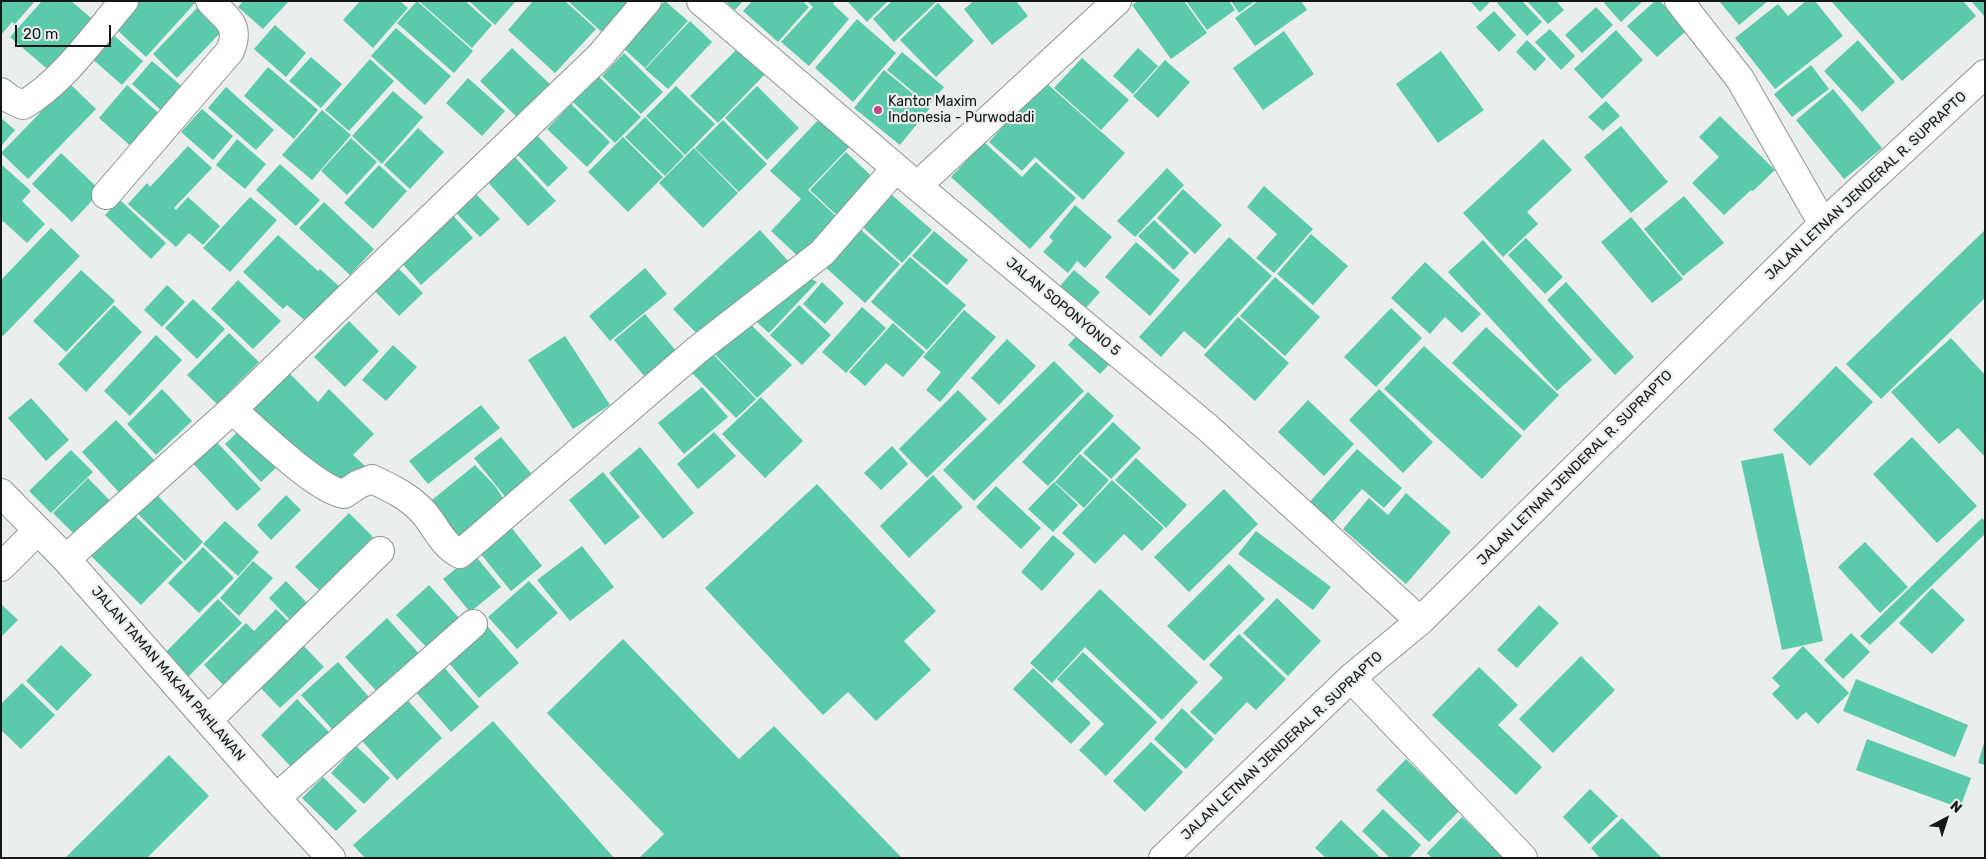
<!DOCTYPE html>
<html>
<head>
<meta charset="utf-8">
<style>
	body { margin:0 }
	#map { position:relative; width:1986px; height:859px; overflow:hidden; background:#eaeeec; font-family:Rubik,sans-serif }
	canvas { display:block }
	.frame { position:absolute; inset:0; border:2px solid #161717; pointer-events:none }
	.north { position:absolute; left:1921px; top:794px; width:50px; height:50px; -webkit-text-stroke:4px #eaeeec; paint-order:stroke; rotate:40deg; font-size:14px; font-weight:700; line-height:20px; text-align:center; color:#161717 }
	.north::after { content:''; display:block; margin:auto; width:18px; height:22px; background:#161717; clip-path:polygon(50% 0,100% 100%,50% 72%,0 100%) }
	.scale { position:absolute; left:15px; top:25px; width:96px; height:22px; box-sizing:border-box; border:2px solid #161717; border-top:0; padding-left:6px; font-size:15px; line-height:18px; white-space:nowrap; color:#161717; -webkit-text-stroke:4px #eaeeec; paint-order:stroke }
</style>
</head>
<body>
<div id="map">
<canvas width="1986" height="859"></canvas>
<div class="frame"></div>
<div class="north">N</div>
<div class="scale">20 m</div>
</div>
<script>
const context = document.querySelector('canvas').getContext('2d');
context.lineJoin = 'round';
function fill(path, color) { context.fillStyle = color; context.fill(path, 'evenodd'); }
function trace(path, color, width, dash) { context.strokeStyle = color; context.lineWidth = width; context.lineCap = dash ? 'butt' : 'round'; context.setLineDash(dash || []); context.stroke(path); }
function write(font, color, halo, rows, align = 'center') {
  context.font = font + ' Rubik,sans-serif'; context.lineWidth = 4.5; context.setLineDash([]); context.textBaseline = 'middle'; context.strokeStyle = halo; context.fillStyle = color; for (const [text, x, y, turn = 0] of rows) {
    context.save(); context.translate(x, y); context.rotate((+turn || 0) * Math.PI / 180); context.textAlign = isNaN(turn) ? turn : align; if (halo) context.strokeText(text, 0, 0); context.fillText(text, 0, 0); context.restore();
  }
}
const building = new Path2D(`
	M1 1H35L15 24 12 22 1 35Z
	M42 1H71L96 22 52 73 10 37Z
	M138 1H193L195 3 146 57 114 27Z
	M243 1H289L263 29 238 7Z
	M360 1H400L408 8 373 48 343 20Z
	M417 1 473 51 454 73 397 23Z
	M419 1H465L492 25 472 48Z
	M469 1H516L495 25Z
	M533 1H565L596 29 555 73 508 30Z
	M568 1H637L606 36Z
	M665 1 688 21 645 68 622 47Z
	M725 1H743L735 10Z
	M752 1H802L809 7 778 42 743 11Z
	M807 1H835L833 4 849 19 809 66 781 42 813 7Z
	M847 1H888L867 22Z
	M892 1H937L894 42 873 19Z
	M974 1H1016L1028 16 992 45 964 9Z
	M1138 1H1184L1207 33 1171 59 1132 5Z
	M1186 1H1229L1235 10 1207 30Z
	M1231 1H1255L1239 13Z
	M1258 1H1301L1307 10 1255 46 1235 18Z
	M1470 1H1491L1480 12Z
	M1499 1H1522L1542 22 1527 36 1497 3Z
	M1527 1H1556L1564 10 1548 24Z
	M1606 1H1643L1621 22 1604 3Z
	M1655 1H1660L1687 30 1657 57 1627 26Z
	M1719 1H1768L1739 25Z
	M1806 1H1815L1843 36 1775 89 1735 38 1778 4 1788 16Z
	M1831 1H1963L1976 16 1902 81Z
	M1971 1H1985V17Z
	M938 3 974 41 936 77 900 40Z
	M1596 7 1613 25 1582 53 1565 35Z
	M197 8 222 31 177 78 153 54Z
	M1494 11 1516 35 1499 52 1476 27Z
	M857 19 896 53 853 102 815 68Z
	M690 21 712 42 668 89 645 69Z
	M275 25 306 53 286 77 254 49Z
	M396 28 451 76 425 105 371 56Z
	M1550 29 1575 56 1561 70 1535 42Z
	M1616 30 1643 60 1602 99 1574 69Z
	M1284 31 1314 74 1263 110 1233 68Z
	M111 33 143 61 122 85 90 57Z
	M1527 40 1546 59 1535 71 1516 52Z
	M1858 40 1895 82 1862 112 1824 71Z
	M740 46 767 72 718 123 690 96Z
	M512 48 555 89 523 123 480 81Z
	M1138 48 1158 66 1133 94 1113 76Z
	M1441 51 1484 110 1438 143 1396 84Z
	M902 52 944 87 929 105 887 70Z
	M624 53 663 92 641 114 602 76Z
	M311 57 342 84 321 108 289 81Z
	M1082 58 1129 100 1101 130 1054 88Z
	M370 59 394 81 349 131 325 110Z
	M1165 60 1190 82 1158 118 1133 96Z
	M152 61 184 88 163 112 132 84Z
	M1811 65 1829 89 1792 117 1774 94Z
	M268 67 318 110 294 139 244 96Z
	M884 70 930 108 900 145 854 108Z
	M598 76 641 117 615 143 573 102Z
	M468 78 505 111 482 136 446 103Z
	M1044 81 1125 153 1083 200 1035 157 1022 171 989 142Z
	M69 83 96 109 28 179 1 153Z
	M127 85 164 118 135 150 99 118Z
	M676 86 715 124 685 155 646 116Z
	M757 86 799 128 767 160 725 118Z
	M226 87 274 130 256 150 208 108Z
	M1833 89 1882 148 1844 179 1796 120Z
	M393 91 423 117 382 164 352 136Z
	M1606 101 1620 116 1603 131 1588 117Z
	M571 104 610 142 587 167 547 129Z
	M202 109 233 136 213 160 181 132Z
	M322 110 351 135 312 180 282 155Z
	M1720 116 1775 170 1753 191 1751 190 1724 215 1692 183 1719 157 1699 137Z
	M645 117 684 156 665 176 625 137Z
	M1 118 15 130 1 146Z
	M820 118 850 146 808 190 840 220 802 260 771 231 801 199 770 171Z
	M723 120 767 164 739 192 695 148Z
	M1621 126 1668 182 1631 213 1584 157Z
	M418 128 444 152 410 189 384 165Z
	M533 131 568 168 548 187 513 150Z
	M623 137 663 177 628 212 588 172Z
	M351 138 377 162 347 195 321 171Z
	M237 139 266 164 245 189 216 165Z
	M1543 139 1572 170 1527 212 1538 224 1503 257 1463 213Z
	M984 142 1022 177 1036 162 1076 198 1030 249 951 177Z
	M188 146 212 168 174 208 176 210 188 197 220 226 203 245 189 233 176 247 128 204 147 183 150 187Z
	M694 148 738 193 703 228 659 183Z
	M846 152 880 184 844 222 810 190Z
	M61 153 101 191 72 222 32 184Z
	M511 153 556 201 528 226 484 178Z
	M1 164 31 191 22 201 45 224 27 243 3 221 1 223Z
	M280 164 320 200 296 226 256 190Z
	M379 165 407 191 373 229 344 203Z
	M1167 168 1184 185 1135 237 1117 221Z
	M1264 186 1313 229 1274 273 1256 258 1277 234 1247 207Z
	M471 189 500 219 480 237 451 208Z
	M885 189 932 230 902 263 855 220Z
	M1183 189 1222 225 1195 254 1157 218Z
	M1684 196 1724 243 1683 276 1644 229Z
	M250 197 277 220 230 272 203 248Z
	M120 200 166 243 151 259 105 215Z
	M324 202 374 249 350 275 299 228Z
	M1075 205 1112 237 1085 268 1077 261 1068 273 1043 252 1053 241 1049 237Z
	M451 213 473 238 421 285 399 260Z
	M1631 217 1683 279 1652 303 1601 242Z
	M1154 220 1189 253 1174 270 1138 236Z
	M51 228 80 256 3 336 1 334V280Z
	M860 229 900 264 865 303 824 266Z
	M760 230 789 262 703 340 673 309Z
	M1985 230V298L1881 399 1846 364Z
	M934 231 968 260 947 285 912 256Z
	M1311 234 1348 266 1313 305 1277 274Z
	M278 235 318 271 320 269 341 288 309 324 287 305 283 309 243 272Z
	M1229 237 1272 276 1205 349 1184 331 1161 357 1139 337Z
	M1526 238 1563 277 1545 294 1508 255Z
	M1483 240 1592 360 1557 391 1448 272Z
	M1136 242 1180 280 1150 316 1105 277Z
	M910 257 966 305 927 350 871 302Z
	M1425 262 1481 314 1462 333 1445 317 1430 334 1391 298Z
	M393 263 423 293 399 316 370 286Z
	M645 268 667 294 610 341 589 316Z
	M81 270 115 301 66 352 33 321Z
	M1074 270 1100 292 1086 308 1060 286Z
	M803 274 817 282 769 333 749 315Z
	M1275 277 1320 317 1285 356 1240 316Z
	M238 280 281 321 253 349 211 309Z
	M822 282 844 303 825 324 803 304Z
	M1566 282 1634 357 1615 375 1547 300Z
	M167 285 185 302 162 327 144 310Z
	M193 299 225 329 197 359 165 328Z
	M114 305 142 332 86 392 58 364Z
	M799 305 831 335 802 365 770 335Z
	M862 307 886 328 846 373 822 352Z
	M1391 308 1422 338 1376 387 1344 357Z
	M964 310 996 337 940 402 926 390 941 372 923 357Z
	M645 314 677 352 646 378 614 340Z
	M1238 317 1289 363 1255 401 1204 355Z
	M745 319 792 365 757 398 708 347Z
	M349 321 379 351 345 387 314 357Z
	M893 323 925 352 903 377 886 363 865 386 849 372Z
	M1486 327 1559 395 1524 431 1452 363Z
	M1084 328 1116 357 1100 374 1068 345Z
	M229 333 259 362 217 404 187 375Z
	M156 335 182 360 130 416 104 391Z
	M565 336 610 405 573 429 528 360Z
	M1951 338 1985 375V457L1958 428 1939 444 1891 392Z
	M1007 339 1036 366 999 405 971 378Z
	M393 345 417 367 386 401 362 380Z
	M1424 346 1522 436 1482 479 1384 389Z
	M711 352 756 399 736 418 691 372Z
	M1054 361 1084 391 974 501 943 470Z
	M1836 366 1873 402 1810 466 1773 430Z
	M283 367 318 402 329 389 374 434 353 455 366 467 336 488 246 405Z
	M702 387 728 417 684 454 658 423Z
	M162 389 192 421 156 455 127 424Z
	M1379 389 1433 442 1403 473 1349 420Z
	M958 390 987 419 927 478 899 449Z
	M1088 392 1114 416 1048 486 1022 462Z
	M761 397 803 441 765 478 722 434Z
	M31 398 69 440 46 461 8 418Z
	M1308 400 1354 444 1324 476 1278 432Z
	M481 405 500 428 428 484 409 461Z
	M116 420 161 467 126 500 82 452Z
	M1113 422 1141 448 1111 479 1083 453Z
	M246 424 282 462 261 482 225 444Z
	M714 432 736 456 698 489 677 464Z
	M211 436 261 489 237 511 187 457Z
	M501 437 534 477 507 499 474 458Z
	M1912 437 1977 506 1937 543 1873 474Z
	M892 446 908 464 881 490 864 473Z
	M640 447 694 513 663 539 609 473Z
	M1357 449 1402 488 1384 508 1362 489 1329 526 1306 506Z
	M71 450 93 472 51 513 29 491Z
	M1783 453 1823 641 1782 650 1741 461Z
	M1080 454 1109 480 1084 508 1055 482Z
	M1136 458 1187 505 1166 528 1115 480Z
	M475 465 495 486 507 504 459 543 427 504Z
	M603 472 640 517 605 545 569 500Z
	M933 475 963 507 909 558 880 526Z
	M88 478 117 508 83 543 53 513Z
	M1112 480 1164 528 1142 551 1124 534 1095 564 1062 533Z
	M1054 482 1078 505 1053 532 1028 509Z
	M817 484 936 611 904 641 931 670 876 721 848 692 823 715 705 588Z
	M996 486 1041 528 1021 549 976 507Z
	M1224 489 1258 524 1189 592 1154 557Z
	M1406 493 1451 532 1406 584 1343 529 1369 498 1388 515Z
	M156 494 203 542 185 561 137 513Z
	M286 495 301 510 271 540 257 525Z
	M132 513 183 562 141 605 91 556Z
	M349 513 373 537 320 591 295 567Z
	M1982 518 1985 521V534L1870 645 1860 636Z
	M225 521 259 552 238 576 203 544Z
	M507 522 542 566 511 591 475 547Z
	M1256 531 1331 587 1313 610 1238 554Z
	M1053 535 1075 554 1042 591 1021 572Z
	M1865 542 1908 587 1880 613 1838 567Z
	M582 546 614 587 570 621 537 580Z
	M203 547 234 578 199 613 168 583Z
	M474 554 501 587 470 612 443 579Z
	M253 561 273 578 239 616 220 598Z
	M1229 564 1265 599 1204 661 1167 626Z
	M286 581 311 607 294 624 269 598Z
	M529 581 558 613 517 649 488 617Z
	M429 585 461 620 428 649 396 615Z
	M1932 588 1965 620 1932 654 1899 623Z
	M1100 589 1198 682 1162 720 1085 647 1052 683 1030 663Z
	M1277 598 1321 641 1288 676 1243 633Z
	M218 599 242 623 188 677 164 654Z
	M1 604 18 620 1 637Z
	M1539 605 1559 623 1517 668 1497 650Z
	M276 609 293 626 228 690 204 665 246 623 254 631Z
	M387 618 423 658 381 696 345 657Z
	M482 620 519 663 479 698 442 655Z
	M1851 633 1870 652 1843 679 1824 660Z
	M1239 634 1286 679 1256 710 1247 702 1215 735 1190 712 1223 678 1209 665Z
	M297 639 324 667 280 708 253 680Z
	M623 639 739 759 774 726 902 858H639L664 834 547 713Z
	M61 645 92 675 57 711 26 681Z
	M1803 646 1849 693 1818 724 1806 712 1797 720 1772 694 1780 686 1772 678Z
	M1083 652 1157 722 1106 776 1079 750 1104 724 1057 679Z
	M1581 656 1615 690 1553 753 1519 719Z
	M338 662 369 697 333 730 301 695Z
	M441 664 479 707 451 732 413 689Z
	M1479 667 1518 705 1498 725 1542 767 1516 795 1432 715Z
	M1033 668 1091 723 1071 744 1013 689Z
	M1856 679 1968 725 1955 757 1843 711Z
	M22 683 55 715 21 749 1 730V704Z
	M400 692 442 738 397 780 355 733Z
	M297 699 329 732 292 768 261 735Z
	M1182 708 1214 739 1186 769 1154 739Z
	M493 721 614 858H365L353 845Z
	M1867 739 1971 778 1960 808 1856 770Z
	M1151 742 1183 772 1145 812 1113 781Z
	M1984 743H1985V765L1978 763Z
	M356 746 390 778 364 804 331 773Z
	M169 755 209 796 147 858H65Z
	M1406 759 1459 811 1429 842 1376 790Z
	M323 777 357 811 336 831 302 798Z
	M1590 789 1618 816 1589 844 1563 817Z
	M1383 809 1421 845 1409 858H1390L1362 831Z
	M1462 817 1504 858H1432L1427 853Z
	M1622 818 1662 858H1600L1591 848Z
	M1341 820 1381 858H1326L1315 848Z`);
const minor = new Path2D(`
	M701 1 917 186 1207 427 1420 621
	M1679 1 1740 79 1823 224
	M1 92 10 99 23 105C62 83 95 35 124 1
	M917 186 1117 1
	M106 195 230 51C241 24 227 20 210 1
	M232 410C257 430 315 489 344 494L359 484 372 479C391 488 410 497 424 513 436 527 443 546 460 554L697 350 822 253 896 168
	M1 493 66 559 276 798 331 858
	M66 559 232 410 385 262 600 56 647 1
	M1 567 37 531
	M1351 678 1523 858
	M208 720 380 551
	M276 798 473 624`);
const major = new Path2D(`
	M1163 858 1351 678 1420 621 1823 224 1985 74`);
const markers = [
	[878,110,5,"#c9458a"]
];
const poiNames = [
	["Kantor Maxim",888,102],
	["Indonesia - Purwodadi",888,118]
];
const streetNames = [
	["JALAN LETNAN JENDERAL R. SUPRAPTO",1866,186,-43],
	["JALAN SOPONYONO 5",1063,307,40],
	["JALAN LETNAN JENDERAL R. SUPRAPTO",1575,468,-45],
	["JALAN TAMAN MAKAM PAHLAWAN",168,674,49],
	["JALAN LETNAN JENDERAL R. SUPRAPTO",1282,746,-43]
];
fill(building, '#5bcaaa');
trace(minor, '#909493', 30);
trace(major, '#909493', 30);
trace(minor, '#fff', 28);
trace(major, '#fff', 28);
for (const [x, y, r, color] of markers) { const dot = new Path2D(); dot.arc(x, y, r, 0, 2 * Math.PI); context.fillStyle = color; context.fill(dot); trace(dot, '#eaeeec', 2); }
write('14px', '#161717', '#eaeeec', poiNames, 'left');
write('14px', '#161717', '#eaeeec', streetNames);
</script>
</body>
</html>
